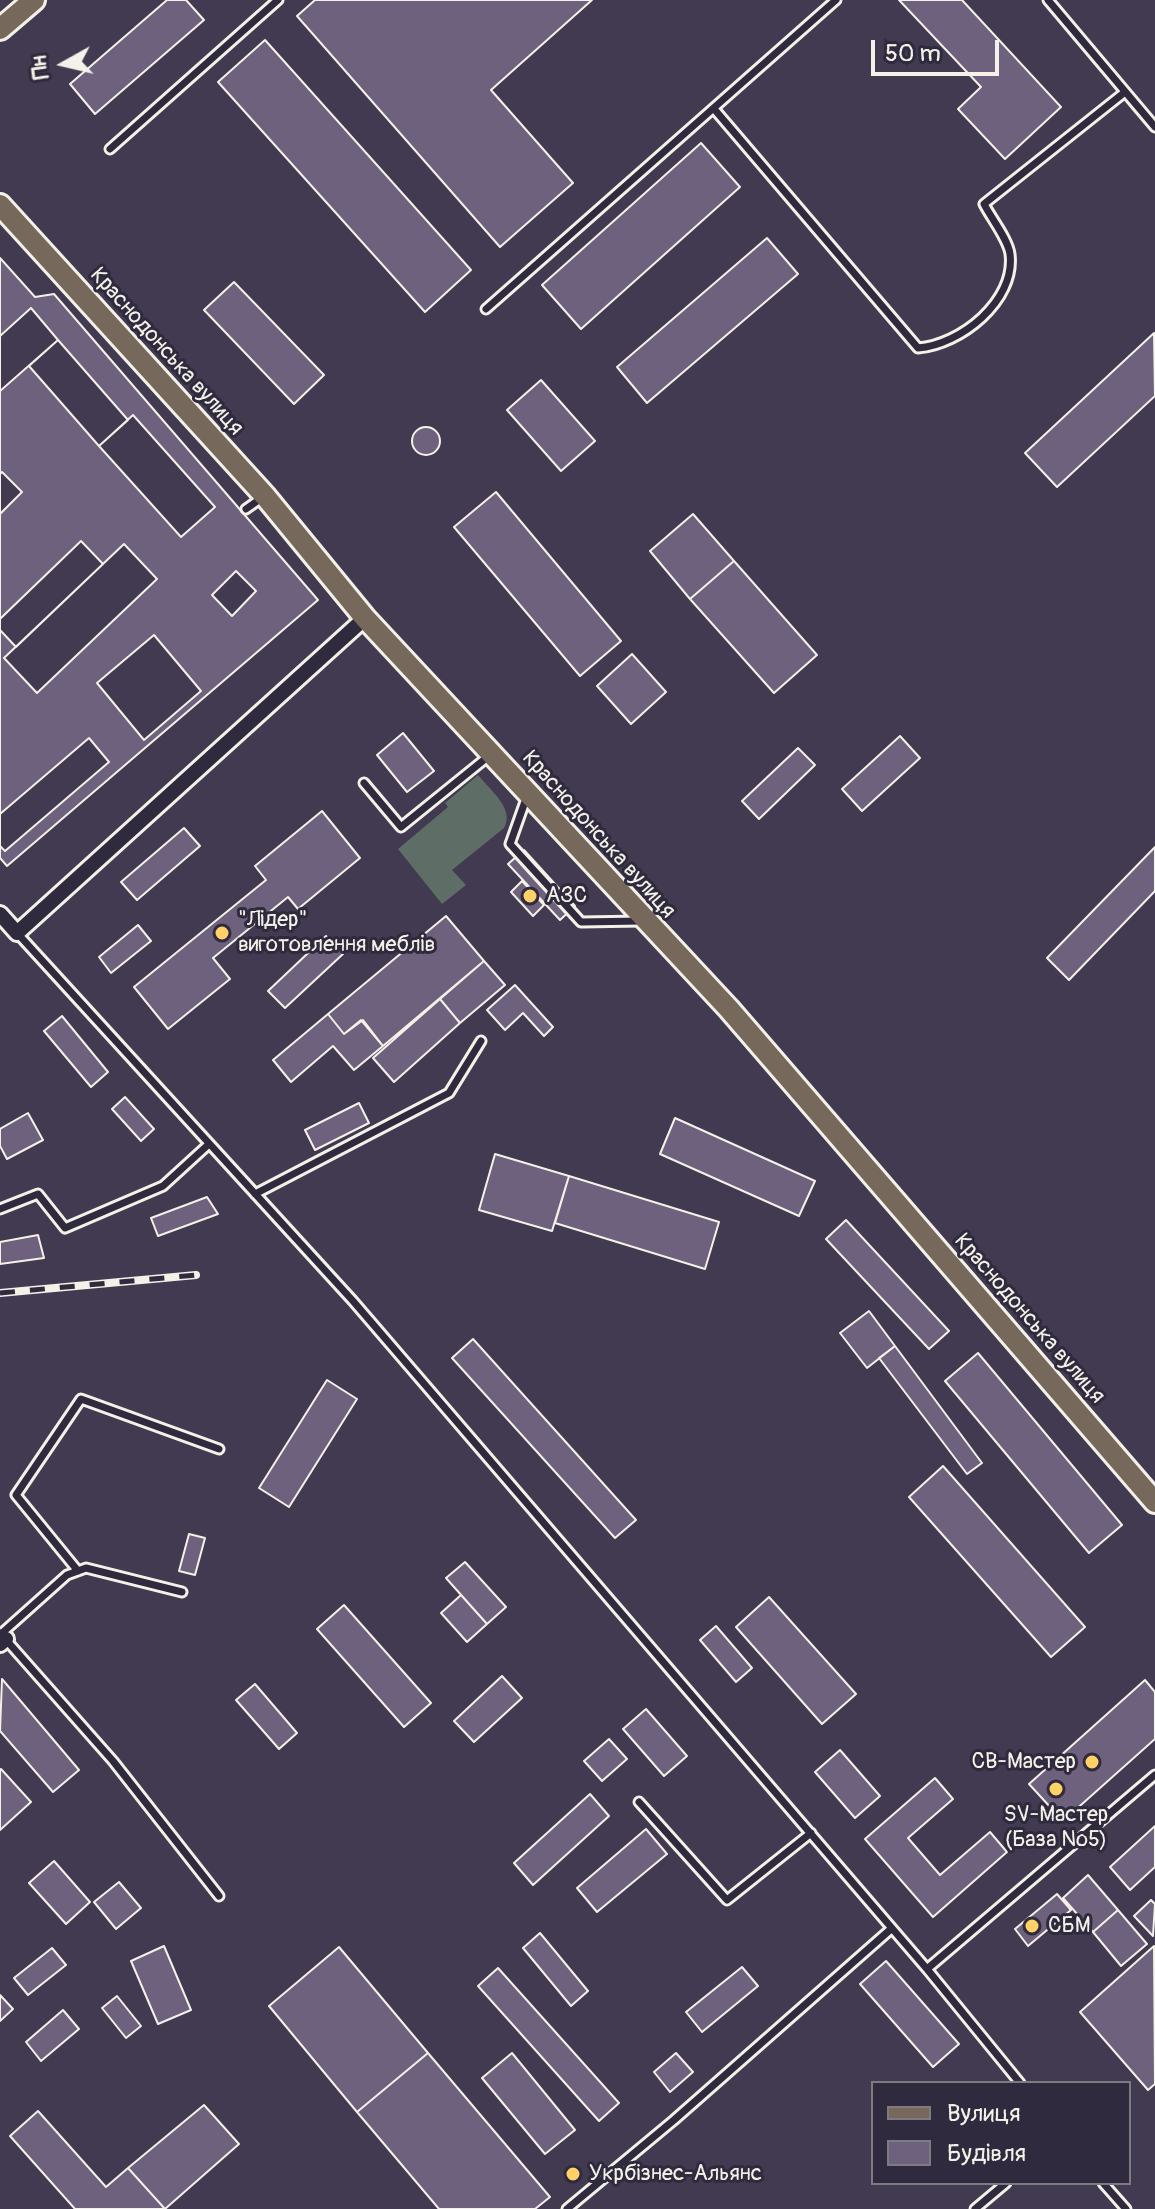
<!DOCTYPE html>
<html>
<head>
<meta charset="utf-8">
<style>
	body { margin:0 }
	#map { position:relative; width:1155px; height:2209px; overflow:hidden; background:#423a50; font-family:Pangolin,sans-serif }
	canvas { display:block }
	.legend { position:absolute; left:871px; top:2081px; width:260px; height:104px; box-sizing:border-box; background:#2f2a3d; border:2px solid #7e7a81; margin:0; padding:10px 14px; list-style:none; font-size:24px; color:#f4f1e8 }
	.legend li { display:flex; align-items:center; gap:16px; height:40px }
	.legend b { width:40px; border:2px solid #7e7a81 }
	.north { position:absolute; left:24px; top:24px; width:80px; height:80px; -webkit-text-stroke:6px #2f2a3d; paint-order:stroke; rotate:262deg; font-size:22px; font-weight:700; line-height:32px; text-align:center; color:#f4f1e8 }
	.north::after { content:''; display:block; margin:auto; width:28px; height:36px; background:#f4f1e8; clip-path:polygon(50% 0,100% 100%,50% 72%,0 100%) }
	.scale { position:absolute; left:871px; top:40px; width:128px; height:36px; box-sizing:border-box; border:4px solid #f4f1e8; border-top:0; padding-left:10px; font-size:24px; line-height:28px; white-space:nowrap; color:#f4f1e8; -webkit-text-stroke:6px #2f2a3d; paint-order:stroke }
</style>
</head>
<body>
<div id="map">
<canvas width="1155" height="2209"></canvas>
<ul class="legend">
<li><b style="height:10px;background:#76695c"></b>Вулиця</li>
<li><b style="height:22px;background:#6e617d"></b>Будівля</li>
</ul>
<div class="north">Пн</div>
<div class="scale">50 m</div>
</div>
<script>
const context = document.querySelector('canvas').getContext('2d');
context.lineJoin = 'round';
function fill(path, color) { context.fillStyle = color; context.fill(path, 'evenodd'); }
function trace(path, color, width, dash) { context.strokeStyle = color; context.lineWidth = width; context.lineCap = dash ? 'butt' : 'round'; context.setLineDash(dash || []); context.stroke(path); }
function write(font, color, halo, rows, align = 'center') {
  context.font = font + ' Pangolin,sans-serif'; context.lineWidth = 6; context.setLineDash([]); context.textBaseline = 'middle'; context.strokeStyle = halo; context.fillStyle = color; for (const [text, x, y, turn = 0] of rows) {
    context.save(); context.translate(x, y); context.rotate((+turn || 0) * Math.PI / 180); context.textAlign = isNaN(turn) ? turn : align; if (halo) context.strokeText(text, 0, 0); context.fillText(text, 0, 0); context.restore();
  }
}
const green = new Path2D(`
	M478 775C491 791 515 809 504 828L452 870 466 885 442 904 398 849 448 807 445 803Z`);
const building = new Path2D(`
	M167 0H186L204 20 95 114 70 84Z
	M315 0H592L491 90 573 183 500 247 297 16Z
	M899 0H962L1061 107 1005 159 958 109 981 87Z
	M265 40 471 270 425 312 218 82Z
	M701 143 740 187 581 329 542 285Z
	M767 238 798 274 647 403 617 367Z
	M0 258 35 297 54 294 318 600 7 866 0 858Z
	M234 282 324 375 294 404 204 310Z
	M31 308 58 340 0 391V336Z
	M1154 333 1155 396 1057 487 1025 453Z
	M58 340 128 420 99 446 29 366Z
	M541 380 595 441 561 471 507 410Z
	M133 415 215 507 181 537 99 446Z
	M412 441a14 14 0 1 1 28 0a14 14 0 1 1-28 0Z
	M2 472 22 492 0 514V474Z
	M496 492 621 641 580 676 454 527Z
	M693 514 734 561 690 599 650 551Z
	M81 541 103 564 16 647 0 630V619Z
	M124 544 157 579 37 693 4 658Z
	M734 561 817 655 774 693 690 599Z
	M236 571 256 591 232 616 212 595Z
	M154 635 201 691 144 740 97 683Z
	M632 654 666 692 631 724 597 686Z
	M403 733 434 771 407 792 377 755Z
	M900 736 920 758 862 811 842 789Z
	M89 738 109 762 5 851 0 846V814Z
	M798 748 815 765 759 819 742 801Z
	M322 811 360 858 298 909 288 897 213 958 230 979 168 1029 134 987 266 880 255 866Z
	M184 828 200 846 137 900 121 882Z
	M1155 847V891L1069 980 1047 958Z
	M524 850 575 906 560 920 508 864Z
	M522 881 544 905 533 916 511 892Z
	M446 916 484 961 383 1046 363 1020 344 1034 328 1014Z
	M138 925 151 941 111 973 99 957Z
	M326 936 343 954 285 1008 268 991Z
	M484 961 505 985 460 1023 440 999Z
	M515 985 553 1027 544 1036 523 1013 505 1030 487 1010Z
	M440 999 460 1023 394 1082 373 1058Z
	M328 1014 344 1034 361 1020 383 1046 354 1070 333 1046 291 1082 273 1060Z
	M62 1016 108 1072 91 1087 44 1031Z
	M125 1097 154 1129 141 1141 112 1109Z
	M359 1103 369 1123 315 1150 305 1130Z
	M28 1113 43 1140 7 1159 0 1146V1129Z
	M675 1118 815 1181 799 1216 660 1154Z
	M495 1154 569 1176 552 1231 479 1210Z
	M569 1176 719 1222 705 1269 555 1223Z
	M207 1197 218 1214 158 1236 151 1218Z
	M846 1220 949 1331 929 1349 826 1239Z
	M38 1235 44 1258 0 1264V1242Z
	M869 1311 895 1346 867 1368 840 1333Z
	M473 1339 636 1520 615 1538 452 1358Z
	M895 1346 982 1463 967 1474 879 1358Z
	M978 1353 1122 1525 1089 1553 945 1381Z
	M327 1380 357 1399 289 1507 259 1488Z
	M943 1466 1085 1627 1051 1657 909 1497Z
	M189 1534 205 1538 195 1575 179 1571Z
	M465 1562 506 1607 487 1624 446 1578Z
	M461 1595 487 1624 467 1642 441 1613Z
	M769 1597 856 1694 822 1724 736 1627Z
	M344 1605 431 1703 404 1727 317 1629Z
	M716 1626 752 1668 736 1682 700 1640Z
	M502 1676 522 1698 474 1742 454 1721Z
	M2 1679 79 1770 53 1792 0 1731Z
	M1145 1680 1155 1692V1739L1063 1821 1029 1784Z
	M255 1684 297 1733 279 1749 236 1700Z
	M646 1709 687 1756 664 1776 623 1729Z
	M609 1739 627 1759 602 1781 584 1761Z
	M840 1750 880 1796 855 1818 815 1772Z
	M1 1769 31 1802 0 1830V1770Z
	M935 1778 953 1799 908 1838 940 1875 990 1832 1007 1852 933 1917 865 1839Z
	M590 1794 609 1816 533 1885 514 1863Z
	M1155 1826V1867L1130 1890 1110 1867Z
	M646 1829 667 1854 597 1912 577 1888Z
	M54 1861 90 1902 66 1924 29 1883Z
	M1088 1875 1118 1910 1093 1932 1063 1898Z
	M119 1882 141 1908 116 1929 94 1902Z
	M1057 1894 1071 1910 1028 1946 1015 1929Z
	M1151 1900 1155 1904 1153 1936 1134 1916Z
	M1118 1910 1147 1944 1121 1966 1093 1932Z
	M540 1933 588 1991 571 2006 523 1948Z
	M164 1946 191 2010 158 2024 131 1961Z
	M1154 1946 1155 2084 1148 2090 1080 2012Z
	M339 1947 428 2053 357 2112 269 2006Z
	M52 1948 66 1965 28 1995 14 1978Z
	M886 1961 959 2044 933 2067 860 1984Z
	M742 1967 758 1986 702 2032 686 2012Z
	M498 1968 619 2103 599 2121 478 1986Z
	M0 1995 13 2009 0 2021Z
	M117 1996 141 2026 126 2038 102 2008Z
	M63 2010 79 2029 41 2061 26 2042Z
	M428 2053 550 2197 535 2209H439L357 2112Z
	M512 2053 575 2130 545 2154 482 2078Z
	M676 2053 693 2072 670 2092 654 2072Z
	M204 2105 239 2144 165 2209 128 2168Z
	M38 2111 106 2187 128 2168 165 2209H75L10 2136Z`);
const service = new Path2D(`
	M1048 0 1155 127
	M715 110 918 348C960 345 1016 301 1010 254 1008 239 991 218 984 204L1125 92
	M110 149 278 0
	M486 309 836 0
	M246 509 263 497
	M364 783 401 827 490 755
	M527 796 510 844 581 922 641 921
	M18 934 353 1301 927 1969 1155 1775
	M255 1194 449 1093 481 1041
	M0 1209 38 1194 65 1228 163 1186 209 1144
	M78 1571 16 1495 81 1399 219 1449
	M0 1633 113 1761 219 1896
	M1 1634 67 1575 86 1568 182 1592
	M639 1802 727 1900 811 1833
	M927 1969 1020 2083
	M1103 2183 1126 2209
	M567 2209 674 2120 891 1929
	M975 2209 1006 2183`);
const minor = new Path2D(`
	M0 914 17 933 365 618
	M0 1644 6 1639`);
const primary = new Path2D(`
	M0 29 34 0
	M0 205 265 496 365 618 729 1009 1155 1502`);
const rail = new Path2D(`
	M0 1293 196 1275`);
const markers = [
	[530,896,8,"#ffd166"],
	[222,933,8,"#ffd166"],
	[1092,1762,8,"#ffd166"],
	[1056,1789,8,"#ffd166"],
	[1032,1926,8,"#ffd166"],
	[573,2174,8,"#ffd166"]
];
const streetNames = [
	["Краснодонська вулиця",166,352,48],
	["Краснодонська вулиця",598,835,48],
	["Краснодонська вулиця",1029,1319,49]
];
const poiNames = [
	["АЗС",546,896],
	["\"Лідер\"",238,920],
	["виготовлення меблів",238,945],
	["СВ-Мастер",1076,1762,"right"],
	["SV-Мастер",1056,1815,"center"],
	["(База №5)",1056,1840,"center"],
	["СБМ",1048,1926],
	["Укрбiзнес-Альянс",589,2174]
];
fill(green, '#5e6e66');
fill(building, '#6e617d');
trace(building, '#f4f1e8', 2);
trace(service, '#f4f1e8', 13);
trace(minor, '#f4f1e8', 20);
trace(primary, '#f4f1e8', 26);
trace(service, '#2f2a3d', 7);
trace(minor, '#2f2a3d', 14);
trace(primary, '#76695c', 20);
trace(rail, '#f4f1e8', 8);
trace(rail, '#2f2a3d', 5, [15]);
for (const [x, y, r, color] of markers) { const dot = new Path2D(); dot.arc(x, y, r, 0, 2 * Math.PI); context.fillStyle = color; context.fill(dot); trace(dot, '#2f2a3d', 3); }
write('22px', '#f4f1e8', '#2f2a3d', streetNames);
write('22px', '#f4f1e8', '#2f2a3d', poiNames, 'left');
</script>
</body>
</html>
